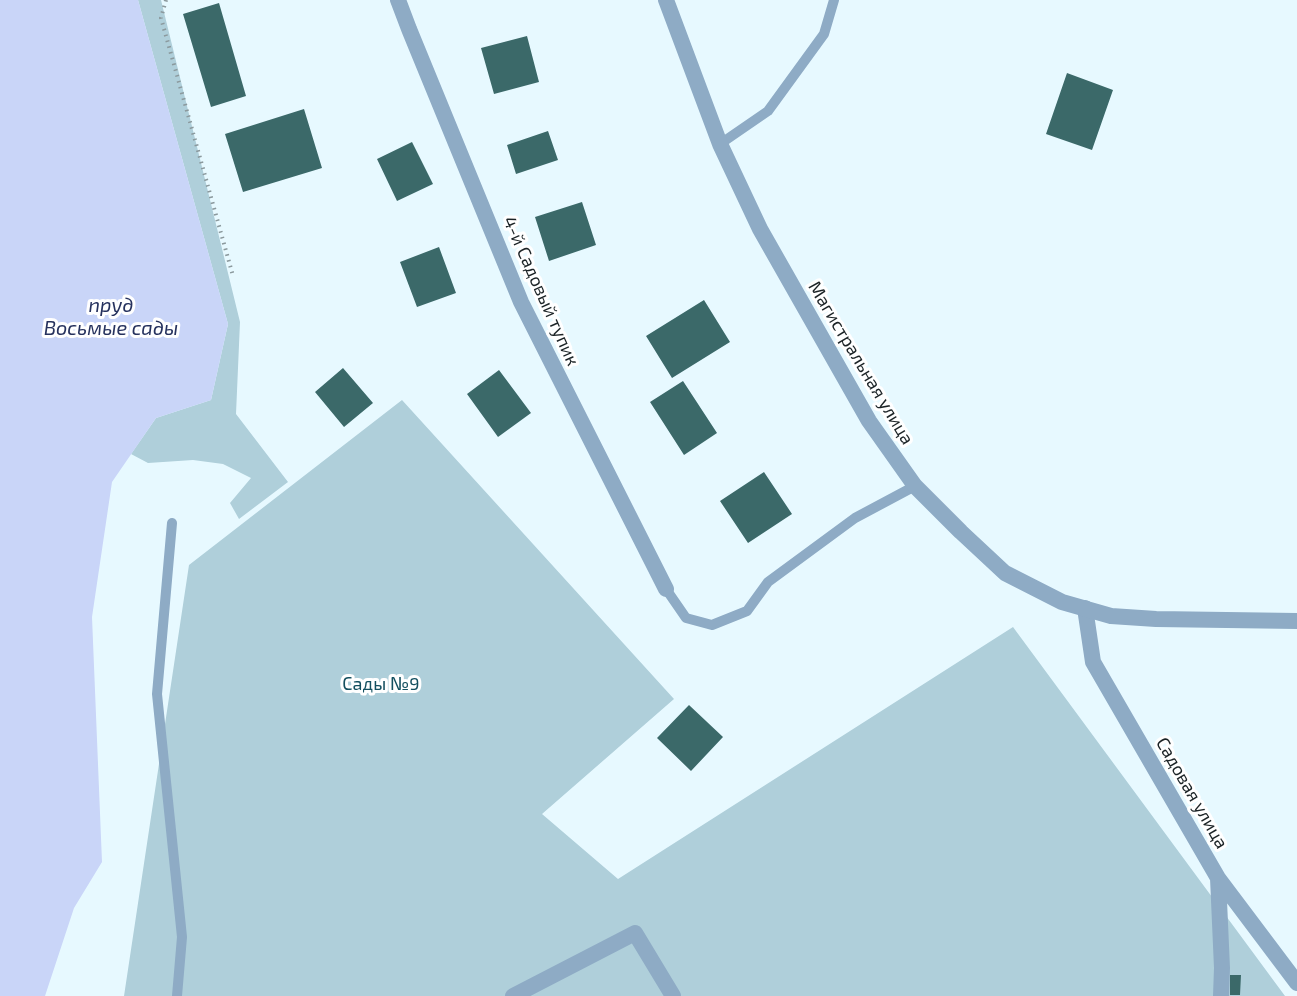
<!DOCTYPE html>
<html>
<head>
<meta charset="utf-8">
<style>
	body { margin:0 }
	canvas { display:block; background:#e7f9ff }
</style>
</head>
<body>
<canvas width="1297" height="996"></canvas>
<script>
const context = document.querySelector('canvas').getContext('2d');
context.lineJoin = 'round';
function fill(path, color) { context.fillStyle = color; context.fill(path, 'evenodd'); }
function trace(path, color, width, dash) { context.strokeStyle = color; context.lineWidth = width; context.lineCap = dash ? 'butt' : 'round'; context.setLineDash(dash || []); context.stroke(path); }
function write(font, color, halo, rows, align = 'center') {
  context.font = font + ' "Exo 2",sans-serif'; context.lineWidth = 6; context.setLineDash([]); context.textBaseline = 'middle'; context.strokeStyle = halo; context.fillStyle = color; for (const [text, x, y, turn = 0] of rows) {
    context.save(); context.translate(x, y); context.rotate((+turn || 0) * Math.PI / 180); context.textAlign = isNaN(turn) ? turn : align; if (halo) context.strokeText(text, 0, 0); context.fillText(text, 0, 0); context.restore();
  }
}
const green = new Path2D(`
	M138 0H161L240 322 236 414 288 482 239 519 230 503 251 478 223 464 193 460 148 463 131 454 156 418 211 400 228 324Z
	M402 400 674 699 542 814 618 879 1013 627 1285 996H124L189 565Z`);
const water = new Path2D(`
	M0 0H138L228 324 211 400 156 418 112 482 92 617 102 862 74 908 45 996H0Z`);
const building = new Path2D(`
	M219 3 246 96 211 107 183 14Z
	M527 36 539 82 494 94 481 48Z
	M1067 73 1113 90 1092 150 1046 134Z
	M304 109 322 168 243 192 225 134Z
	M548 131 558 160 516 174 507 145Z
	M412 142 433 184 397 201 377 159Z
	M582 202 596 245 549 261 535 217Z
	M439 247 456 293 417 307 400 262Z
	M704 300 730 342 672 378 646 336Z
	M343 368 373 403 344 427 315 392Z
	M499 370 531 413 498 437 467 394Z
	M683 381 717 433 684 455 650 402Z
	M764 472 792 514 748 543 720 501Z
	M689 705 723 737 691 771 657 738Z
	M1230 975H1241L1240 995H1230Z`);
const path = new Path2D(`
	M166 0 161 18 233 276`);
const service = new Path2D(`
	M720 144 768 111 824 34 834 0
	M172 523 157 694 182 937 177 996
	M666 589 686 618 712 625 747 611 768 582 855 518 915 486`);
const minor = new Path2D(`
	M398 0 409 29 521 302 666 589
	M1085 608 1093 662 1218 878 1297 983
	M1218 878 1222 968 1221 996
	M513 996 635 933 673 996`);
const tertiary = new Path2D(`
	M666 0 720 144 760 229 869 421 915 486 961 532 1005 573 1062 602 1111 616 1156 619 1297 621`);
const streetNames = [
	["4-й Садовый тупик",541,291,66],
	["Магистральная улица",861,363,59],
	["Садовая улица",1192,793,60]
];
const parkNames = [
	["Сады №9",381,684]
];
const waterNames = [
	["пруд",111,305],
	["Восьмые сады",111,328]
];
fill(green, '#afcfda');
fill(water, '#c9d5f8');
fill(building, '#3b6969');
trace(path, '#8b999d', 4, [1.5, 4.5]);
trace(service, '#8eabc5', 10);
trace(minor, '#8eabc5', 16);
trace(tertiary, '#8eabc5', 16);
write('18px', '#1b2326', '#fff', streetNames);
write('18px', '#134f5f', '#fff', parkNames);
write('italic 20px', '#26325e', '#fff', waterNames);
</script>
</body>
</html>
